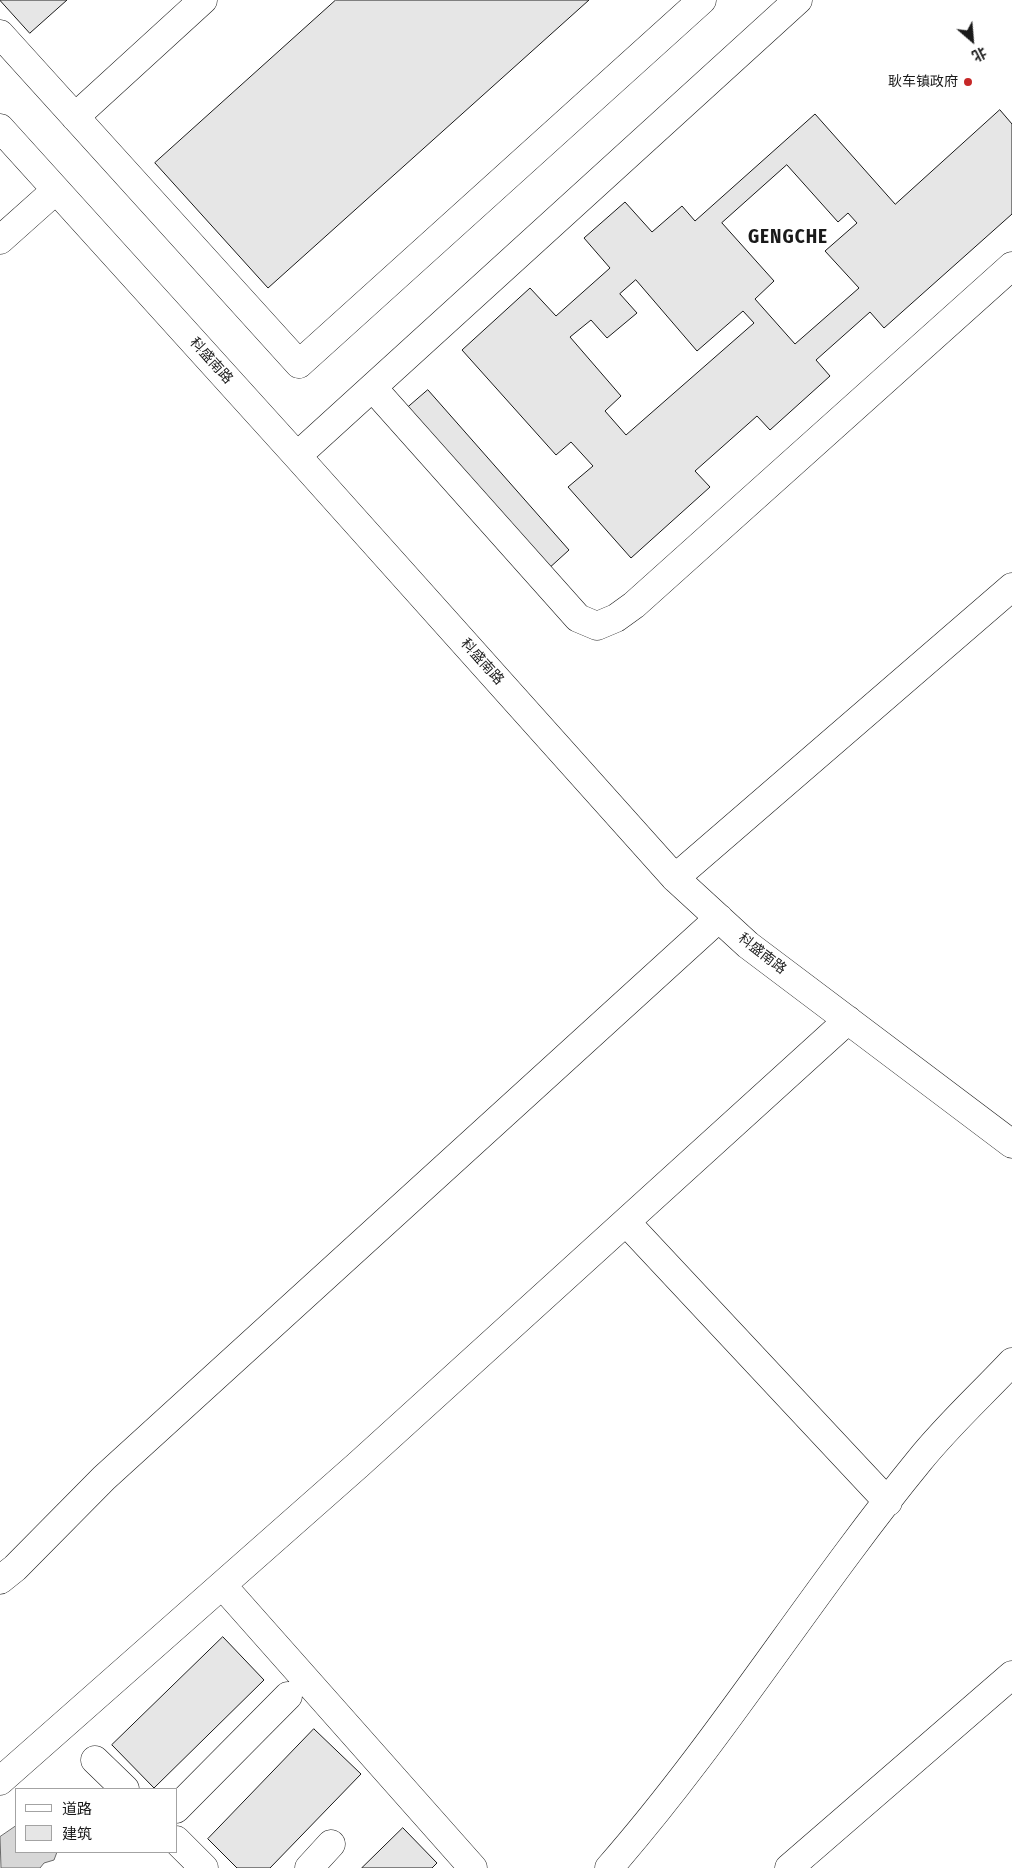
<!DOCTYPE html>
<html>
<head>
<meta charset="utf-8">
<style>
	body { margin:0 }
	#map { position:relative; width:1012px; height:1868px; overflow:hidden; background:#fff; font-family:"Fira Sans Condensed","Noto Sans SC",sans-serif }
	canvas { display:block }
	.legend { position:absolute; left:15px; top:1788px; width:162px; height:65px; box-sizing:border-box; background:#fff; border:1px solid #a3a3a3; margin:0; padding:6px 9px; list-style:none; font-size:15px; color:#1a1a1a }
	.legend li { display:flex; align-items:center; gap:10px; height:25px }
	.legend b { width:25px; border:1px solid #a3a3a3 }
	.north { position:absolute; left:947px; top:15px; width:50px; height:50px; -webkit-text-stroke:4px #fff; paint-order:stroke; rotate:153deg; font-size:14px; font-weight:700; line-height:20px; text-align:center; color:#1a1a1a }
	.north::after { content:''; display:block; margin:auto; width:18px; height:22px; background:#1a1a1a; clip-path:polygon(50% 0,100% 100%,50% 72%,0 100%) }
</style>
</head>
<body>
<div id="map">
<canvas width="1012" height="1868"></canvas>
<ul class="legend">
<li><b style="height:6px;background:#fff"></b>道路</li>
<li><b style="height:14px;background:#e6e6e6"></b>建筑</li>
</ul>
<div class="north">北</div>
</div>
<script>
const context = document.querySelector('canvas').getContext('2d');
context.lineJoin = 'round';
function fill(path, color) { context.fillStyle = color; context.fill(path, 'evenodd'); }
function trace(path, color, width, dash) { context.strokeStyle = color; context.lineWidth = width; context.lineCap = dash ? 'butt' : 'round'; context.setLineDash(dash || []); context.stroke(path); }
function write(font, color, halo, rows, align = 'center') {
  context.font = font + ' "Fira Sans Condensed","Noto Sans SC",sans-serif'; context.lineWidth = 4; context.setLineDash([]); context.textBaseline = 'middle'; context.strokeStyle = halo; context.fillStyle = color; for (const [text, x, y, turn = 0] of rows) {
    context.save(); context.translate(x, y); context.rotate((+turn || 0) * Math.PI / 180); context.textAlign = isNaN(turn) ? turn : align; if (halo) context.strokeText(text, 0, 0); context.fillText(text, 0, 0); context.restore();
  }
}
const water = new Path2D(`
	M16 1826V1852H57L54 1860 44 1863 40 1868H1L0 1837Z`);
const building = new Path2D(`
	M0 0H67L30 33Z
	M336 0H589L268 288 155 163Z
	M1000 110 1012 124V214L884 328 870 312 816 360 830 376 770 430 757 416 695 471 710 487 631 558 568 487 593 466 571 442 556 455 462 350 530 288 556 316 610 268 584 238 625 202 652 232 682 206 695 221 815 114 895 204ZM787 165 838 222 848 213 857 223 825 251 859 288 795 344 755 299 774 281 722 223ZM636 280 697 351 743 311 754 323 626 435 605 411 621 396 570 337 591 320 607 338 637 313 620 294Z
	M428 390 569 550 547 570 406 409Z
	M223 1637 264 1680 154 1788 112 1745Z
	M314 1729 361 1774 270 1868H237L208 1839Z
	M403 1828 437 1863 432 1868H362Z`);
const minor = new Path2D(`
	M0 34 299 364 702 0
	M75 117 203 0
	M0 128 297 456 675 878 748 945 1012 1144
	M0 240 56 190
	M373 388 578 618 597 626 616 618 634 605 1012 266
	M297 456 798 0
	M675 878 1012 587
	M626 1222 888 1502
	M0 1580 15 1568 104 1478 719 918
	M222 1585 473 1868
	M95 1760 125 1789
	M0 1781 358 1465 848 1020
	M176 1809 288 1696
	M176 1840 204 1868
	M309 1868 331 1844
	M609 1868C721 1740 811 1593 919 1461 947 1426 981 1395 1012 1362
	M789 1868 1012 1675`);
const markers = [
	[968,82,5,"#c62828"]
];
const poiNames = [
	["耿车镇政府",958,82]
];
const streetNames = [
	["科盛南路",211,361,48],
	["科盛南路",482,662,48],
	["科盛南路",762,954,38]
];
const districtNames = [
	["GENGCHE",788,238]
];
fill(water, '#d7d7d7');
trace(water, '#6a6a6a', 1);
fill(building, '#e6e6e6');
trace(building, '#1a1a1a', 1);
trace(minor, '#1a1a1a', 29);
trace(minor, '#fff', 28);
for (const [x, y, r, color] of markers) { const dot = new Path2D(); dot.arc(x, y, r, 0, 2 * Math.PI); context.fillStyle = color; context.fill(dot); trace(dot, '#fff', 2); }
write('14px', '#1a1a1a', '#fff', poiNames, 'right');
write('14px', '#1a1a1a', '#fff', streetNames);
context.letterSpacing = '1px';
write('bold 19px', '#1a1a1a', '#fff', districtNames);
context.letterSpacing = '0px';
</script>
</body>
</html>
